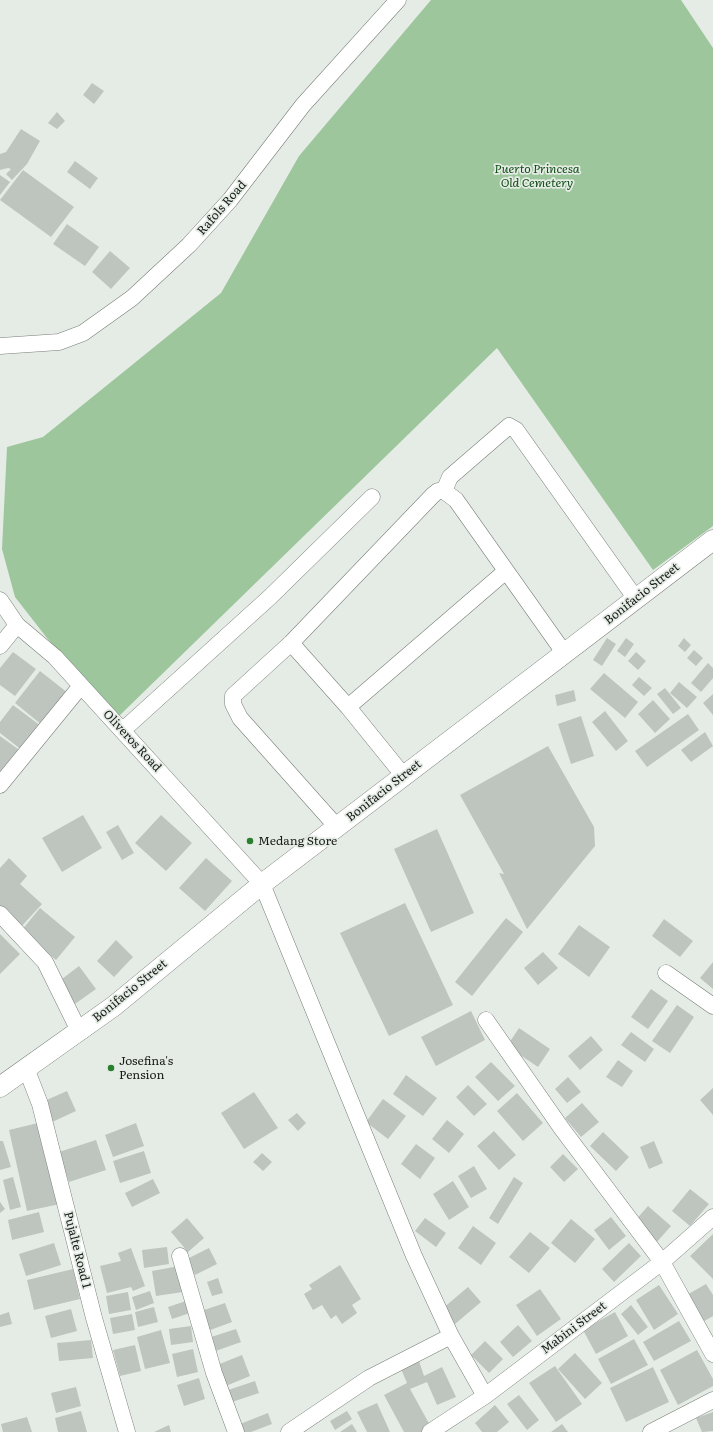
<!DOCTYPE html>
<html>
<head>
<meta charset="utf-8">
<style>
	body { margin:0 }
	canvas { display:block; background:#e5ece5 }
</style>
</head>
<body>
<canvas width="713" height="1432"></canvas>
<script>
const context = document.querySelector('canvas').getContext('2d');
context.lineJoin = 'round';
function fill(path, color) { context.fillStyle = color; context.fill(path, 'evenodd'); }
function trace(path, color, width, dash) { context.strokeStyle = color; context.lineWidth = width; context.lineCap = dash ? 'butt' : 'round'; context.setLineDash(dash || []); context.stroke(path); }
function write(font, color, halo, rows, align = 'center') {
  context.font = font + ' Literata,serif'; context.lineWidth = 3.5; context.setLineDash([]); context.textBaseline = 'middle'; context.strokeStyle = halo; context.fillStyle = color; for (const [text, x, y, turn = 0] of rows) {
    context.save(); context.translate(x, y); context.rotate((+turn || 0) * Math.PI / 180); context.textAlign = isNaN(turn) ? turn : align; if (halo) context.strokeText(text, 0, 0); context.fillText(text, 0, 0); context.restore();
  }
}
const green = new Path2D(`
	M431 0H681L713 48V526L653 570 497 348 118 717 47 638 15 597 2 549 7 447 43 437 221 293 299 156Z`);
const building = new Path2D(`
	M92 83 104 91 94 104 83 95Z
	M57 112 65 121 57 129 48 123Z
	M21 129 40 141 27 164 12 180 6 174 11 169 8 168 0 170V154L6 152Z
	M75 161 98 178 90 189 67 172Z
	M23 170 74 207 51 237 0 200Z
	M0 175 10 182 0 195Z
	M67 224 99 247 85 266 53 244Z
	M110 251 130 268 111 289 92 272Z
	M607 638 616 644 602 666 593 660Z
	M626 638 634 644 625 657 617 651Z
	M684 638 691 645 685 652 678 646Z
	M694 650 703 658 696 666 687 658Z
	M13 652 36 669 15 696 0 685V668Z
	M636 652 646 661 638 670 628 661Z
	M708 663 713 668V678L701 692 691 683Z
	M40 671 68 693 42 725 15 703Z
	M604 673 638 702 625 718 590 689Z
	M639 677 652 688 644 696 632 685Z
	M679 682 697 697 687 708 670 693Z
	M665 688 681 708 673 714 657 694Z
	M574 690 576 701 557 706 555 695Z
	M713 694V715L703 703Z
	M653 700 670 719 655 733 638 714Z
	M13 705 41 726 23 751 0 733V722Z
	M605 711 628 741 616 751 592 722Z
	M688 714 699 730 647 767 635 751Z
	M581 716 594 756 571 764 558 724Z
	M705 732 713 746 691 762 681 750Z
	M0 736 22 752 4 775 0 772Z
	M548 746 594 827 595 846 527 929 499 873 504 874 460 795Z
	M83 815 102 848 62 872 42 838Z
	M161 815 192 843 166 871 135 843Z
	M118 825 134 853 122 860 106 832Z
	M437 829 474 913 431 932 394 849Z
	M9 858 27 876 20 884 42 904 21 927 0 907V868Z
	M206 858 232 881 205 911 179 888Z
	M405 903 453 1005 389 1036 340 933Z
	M40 908 75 937 56 960 21 931Z
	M506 918 523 932 472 996 455 982Z
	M664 919 693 941 680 957 652 936Z
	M579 925 610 947 589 977 558 954Z
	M0 934 20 954 0 974Z
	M116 940 133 957 114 977 97 961Z
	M543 952 558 968 538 985 524 968Z
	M713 962V989L700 978Z
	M79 966 96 989 75 1004 58 982Z
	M651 989 668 1001 648 1029 631 1017Z
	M677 1005 694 1017 670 1053 652 1041Z
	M471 1011 485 1040 436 1066 421 1037Z
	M519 1028 550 1049 538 1067 507 1046Z
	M631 1032 654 1049 645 1062 621 1045Z
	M591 1036 603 1050 580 1070 568 1056Z
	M618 1060 633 1071 622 1087 606 1077Z
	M491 1062 515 1086 498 1101 475 1077Z
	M406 1075 437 1098 423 1116 393 1094Z
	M568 1077 581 1092 567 1103 555 1089Z
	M468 1085 487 1104 474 1116 456 1097Z
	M713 1088V1115L700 1100Z
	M67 1091 76 1111 50 1123 42 1102Z
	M254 1092 278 1128 244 1149 221 1113Z
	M517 1093 543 1123 523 1141 497 1111Z
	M383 1099 406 1116 388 1139 366 1122Z
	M582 1103 599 1122 581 1137 565 1118Z
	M297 1113 306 1123 298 1131 288 1120Z
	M447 1120 464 1134 449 1153 432 1139Z
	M42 1122 60 1204 27 1211 9 1130Z
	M136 1123 144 1146 113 1157 105 1135Z
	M494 1131 516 1155 499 1170 477 1146Z
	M603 1132 629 1157 616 1171 590 1146Z
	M96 1140 106 1170 69 1182 59 1152Z
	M0 1141H3L11 1167 0 1170Z
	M654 1141 663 1163 649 1169 640 1147Z
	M416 1144 435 1158 420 1179 401 1164Z
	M144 1151 151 1173 120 1183 113 1161Z
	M262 1153 272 1162 263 1171 253 1162Z
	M563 1154 578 1169 564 1182 550 1167Z
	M474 1166 487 1189 471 1198 458 1176Z
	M13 1177 21 1207 10 1210 3 1180Z
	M514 1177 523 1183 498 1224 489 1218Z
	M153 1179 160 1193 132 1207 125 1193Z
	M453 1181 469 1207 449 1220 433 1194Z
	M690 1189 709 1204 690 1226 672 1211Z
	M0 1202 5 1209 0 1213Z
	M648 1206 671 1226 656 1243 633 1223Z
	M39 1212 44 1232 12 1240 8 1220Z
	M611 1217 626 1236 609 1250 594 1230Z
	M187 1218 204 1238 188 1252 171 1232Z
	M425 1218 446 1233 436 1247 415 1231Z
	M571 1219 595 1239 575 1263 551 1243Z
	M473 1226 496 1243 481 1265 458 1248Z
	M530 1232 550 1248 529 1273 509 1257Z
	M713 1234V1279L690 1256Z
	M54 1243 61 1265 26 1276 19 1254Z
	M629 1243 641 1256 614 1282 602 1269Z
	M167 1247 169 1264 144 1268 142 1250Z
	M131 1248 145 1286 133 1291 131 1287 107 1293 100 1266 121 1261 118 1253Z
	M209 1248 217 1264 195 1275 187 1259Z
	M340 1265 361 1299 352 1305 357 1313 342 1324 336 1315 331 1319 322 1305 313 1310 304 1294 312 1289 309 1285Z
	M179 1266 183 1292 156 1296 152 1271Z
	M73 1269 80 1299 34 1310 27 1280Z
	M218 1278 223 1293 212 1296 207 1282Z
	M706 1284 713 1295V1316L701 1323 685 1296Z
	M659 1285 678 1314 654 1330 636 1300Z
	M468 1287 481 1302 455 1324 442 1309Z
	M540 1289 561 1319 537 1336 516 1305Z
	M150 1291 154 1303 136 1310 132 1297Z
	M128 1292 131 1310 109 1314 106 1296Z
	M186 1301 190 1313 172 1319 168 1307Z
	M225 1303 232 1322 205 1332 198 1312Z
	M631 1305 648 1327 638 1335 621 1314Z
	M154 1307 158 1322 138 1327 135 1312Z
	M71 1309 77 1331 51 1338 45 1316Z
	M9 1312 12 1324 0 1327V1315Z
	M615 1312 628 1336 596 1354 583 1330Z
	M132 1314 135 1330 113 1334 110 1318Z
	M679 1321 691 1341 654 1361 643 1342Z
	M518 1325 532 1341 513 1357 500 1342Z
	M191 1326 193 1342 171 1345 169 1329Z
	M236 1329 241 1342 210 1353 205 1339Z
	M161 1330 170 1363 145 1369 137 1337Z
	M634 1339 648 1365 611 1384 598 1359Z
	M91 1340 93 1358 59 1361 57 1343Z
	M485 1341 503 1359 489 1373 471 1355Z
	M135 1345 141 1371 120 1376 113 1350Z
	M193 1349 198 1372 177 1377 172 1354Z
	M697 1350 713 1379V1386L678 1405 660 1370Z
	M575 1353 602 1383 585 1399 558 1369Z
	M242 1355 250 1376 221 1388 212 1367Z
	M419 1361 424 1376 442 1367 456 1397 437 1405 427 1382 410 1389 431 1427 422 1432H404L384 1395 407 1383 401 1369Z
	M555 1366 582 1404 556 1422 529 1383Z
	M653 1367 669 1402 626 1422 610 1388Z
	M199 1378 205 1399 184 1406 177 1385Z
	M255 1381 259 1393 232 1402 228 1390Z
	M76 1387 81 1406 56 1413 51 1393Z
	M519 1395 539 1420 527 1430 507 1404Z
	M377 1403 390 1432H367L357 1412Z
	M495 1405 509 1422 497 1432H482L475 1423Z
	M81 1411 87 1432H58L55 1418Z
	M347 1411 352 1419 335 1430 330 1421Z
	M713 1412V1431L702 1432 696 1418Z
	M268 1413 272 1424 251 1432H237L235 1426Z
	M27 1417 32 1432H3L1 1424Z
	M352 1424 357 1432H340Z
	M562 1424 568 1432H551Z
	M169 1425 171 1432H154Z`);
const minor = new Path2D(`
	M0 346 59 342 83 333 132 298 189 245 230 200 303 105 398 0
	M444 491 450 477 509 426 516 430 636 599
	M0 600 17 625 55 657 262 884 414 1256 451 1336 485 1396
	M291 643 348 707 403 775
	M0 646 17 625
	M348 707 506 571
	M123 730 270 597 372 497
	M0 785 80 687
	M337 827 240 718 233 704V696L291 643 433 495 438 491H444L456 500 565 654
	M0 914 45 962 79 1031
	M666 973 713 1006
	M486 1020 562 1129 662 1262 713 1354
	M26 1068 40 1104 94 1318 127 1432
	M180 1256 214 1373 236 1432
	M289 1432 369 1378 451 1336
	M430 1432 485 1396 662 1262 713 1217
	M651 1432 713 1400`);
const tertiary = new Path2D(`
	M0 1087 114 1006 262 884 713 540`);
const markers = [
	[250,841,4,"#287f2e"],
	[111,1068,4,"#287f2e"]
];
const parkNames = [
	["Puerto Princesa",537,169],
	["Old Cemetery",537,183]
];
const streetNames = [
	["Rafols Road",222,208,-49],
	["Bonifacio Street",642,594,-38],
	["Oliveros Road",132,741,47],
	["Bonifacio Street",384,791,-38],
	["Bonifacio Street",130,991,-39],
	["Pujalte Road 1",77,1250,76],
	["Mabini Street",574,1328,-37]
];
const poiNames = [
	["Medang Store",258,841],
	["Josefina's",119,1061],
	["Pension",119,1075]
];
fill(green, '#9dc69c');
fill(building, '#bec5be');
trace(minor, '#787e78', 17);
trace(tertiary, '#787e78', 21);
trace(minor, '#fff', 16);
trace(tertiary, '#fff', 20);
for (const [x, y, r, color] of markers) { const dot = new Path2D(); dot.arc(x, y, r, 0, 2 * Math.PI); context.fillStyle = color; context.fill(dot); trace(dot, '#e5ece5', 1.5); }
write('italic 12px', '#0e4c13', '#e5ece5', parkNames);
write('12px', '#191c19', '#e5ece5', streetNames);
write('12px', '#191c19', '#e5ece5', poiNames, 'left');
</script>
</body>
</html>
